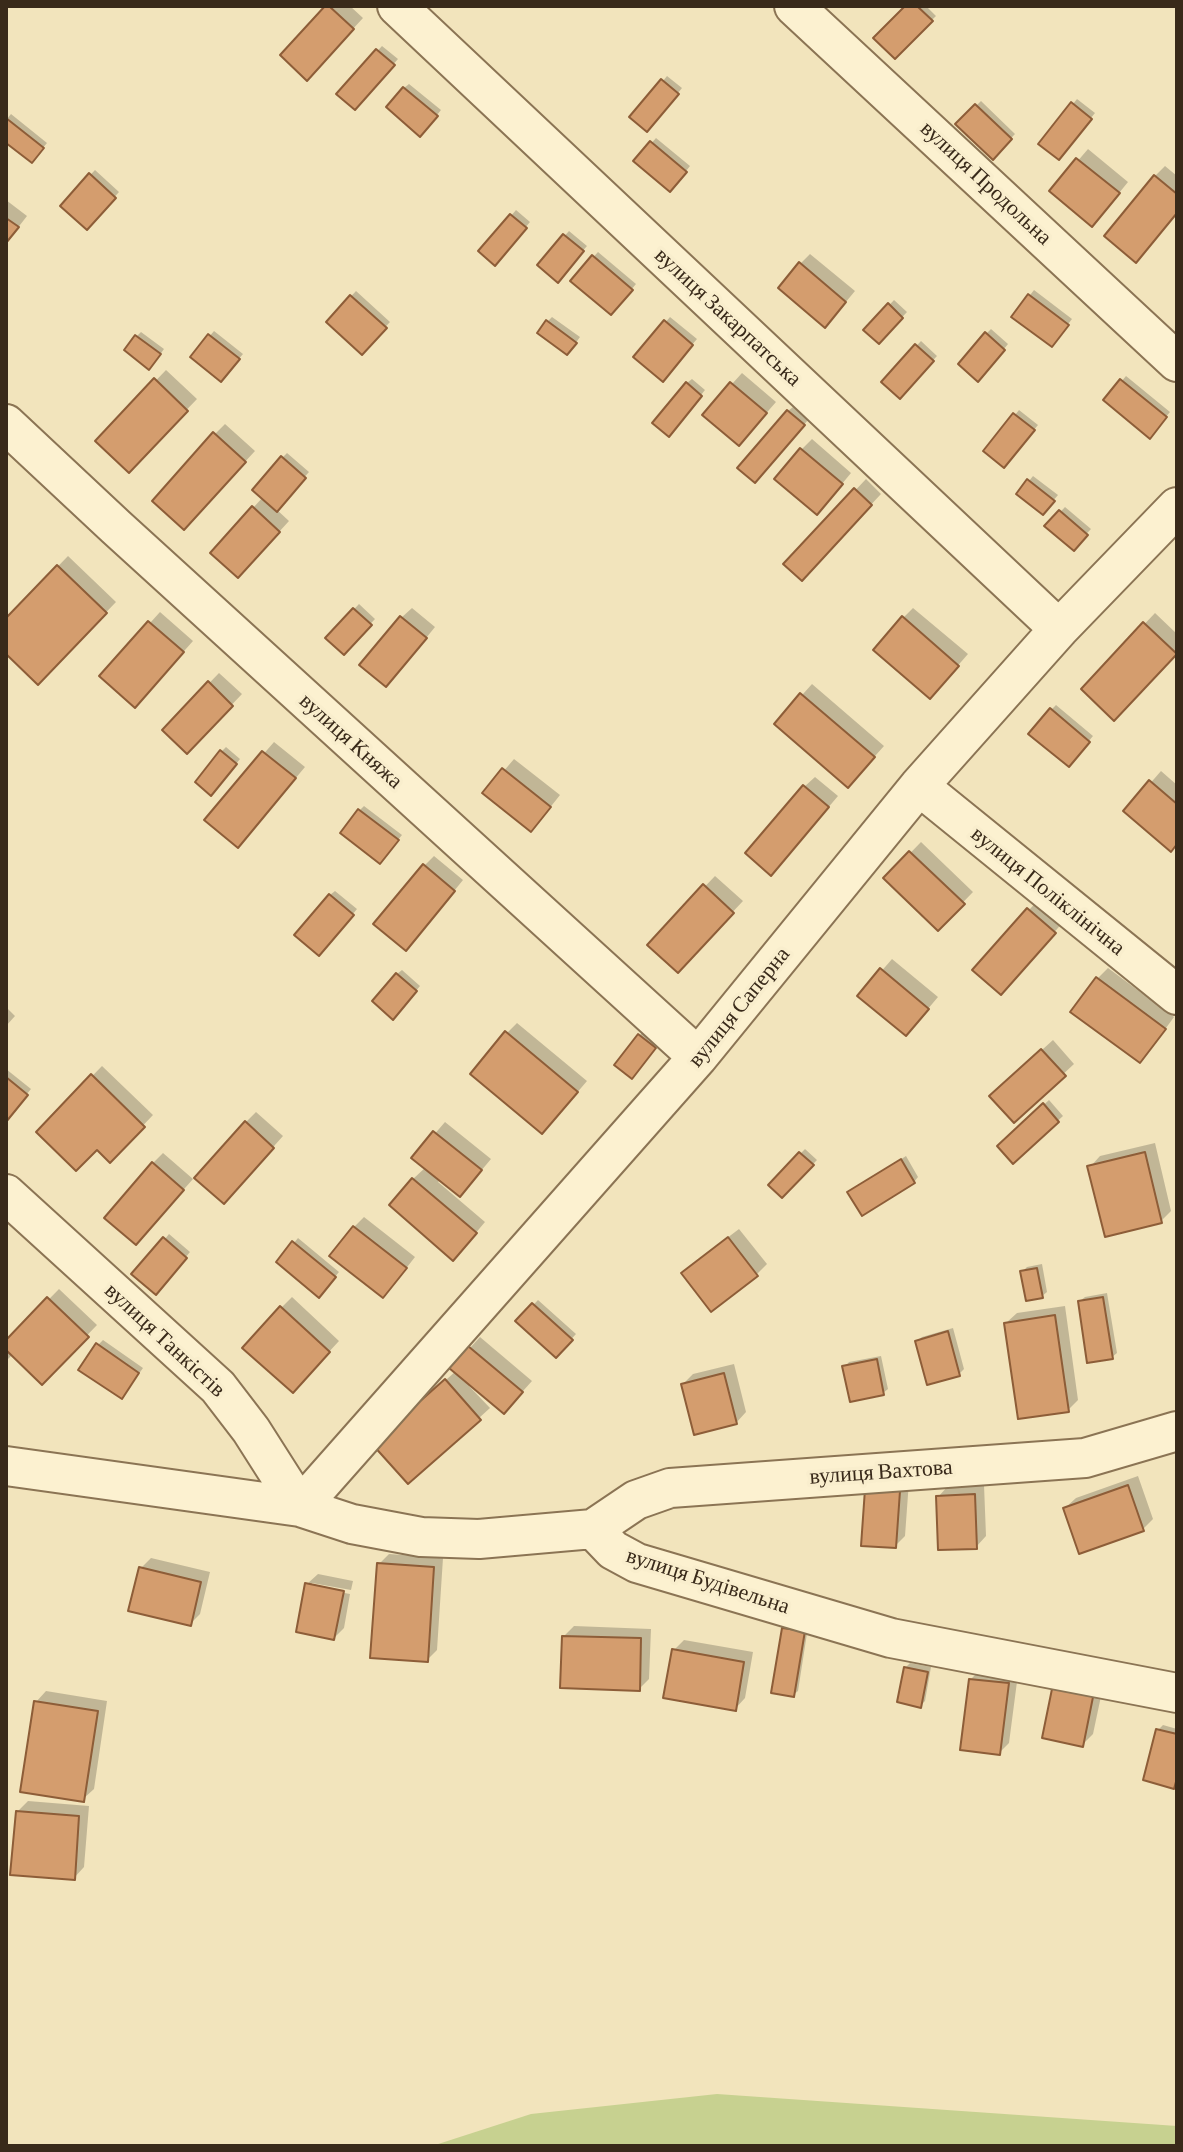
<!DOCTYPE html>
<html>
<head>
<meta charset="utf-8">
<style>
	body { margin:0 }
	#map { position:relative; width:1183px; height:2152px; overflow:hidden; background:#f2e4bc; font-family:"Crimson Pro",serif }
	canvas { display:block }
	.frame { position:absolute; inset:0; border:8px solid #392a1a; pointer-events:none }
</style>
</head>
<body>
<div id="map">
<canvas width="1183" height="2152"></canvas>
<div class="frame"></div>
</div>
<script>
const context = document.querySelector('canvas').getContext('2d');
context.lineJoin = 'round';
function fill(path, color) { context.fillStyle = color; context.fill(path, 'evenodd'); }
function trace(path, color, width, dash) { context.strokeStyle = color; context.lineWidth = width; context.lineCap = dash ? 'butt' : 'round'; context.setLineDash(dash || []); context.stroke(path); }
function write(font, color, halo, rows, align = 'center') {
  context.font = font + ' "Crimson Pro",serif'; context.lineWidth = 7; context.setLineDash([]); context.textBaseline = 'middle'; context.strokeStyle = halo; context.fillStyle = color; for (const [text, x, y, turn = 0] of rows) {
    context.save(); context.translate(x, y); context.rotate((+turn || 0) * Math.PI / 180); context.textAlign = isNaN(turn) ? turn : align; if (halo) context.strokeText(text, 0, 0); context.fillText(text, 0, 0); context.restore();
  }
}
const green = new Path2D(`
	M717 2094 1177 2126V2146H432L531 2114Z`);
const shadow = new Path2D(`
	M328 6H350L363 18 317 68Z
	M907 6H926L936 16 895 56Z
	M382 46 398 59 355 107 339 93Z
	M667 76 682 88 652 125 663 81Z
	M409 84 441 110 425 130 404 88Z
	M1077 99 1095 113 1063 152 1073 104Z
	M981 101 1015 134 993 157 958 124Z
	M11 114 47 143 36 156 6 141V120Z
	M656 138 690 166 675 185 636 161Z
	M1088 149 1128 182 1102 214 1052 191Z
	M1165 166 1177 176V213L1155 176Z
	M95 170 119 192 87 228 62 205Z
	M6 200 27 216 6 243Z
	M516 210 530 222 499 259 481 251Z
	M569 231 587 246 562 275 540 264Z
	M598 252 636 284 616 308 573 280Z
	M810 254 855 291 835 315 800 264Z
	M1034 290 1072 319 1056 340 1014 316Z
	M356 291 390 322 362 352 328 321Z
	M894 300 907 312 879 342 866 330Z
	M552 317 580 337 572 348 547 322Z
	M670 317 697 339 667 374 636 357Z
	M991 329 1008 344 983 375 986 334Z
	M214 331 243 354 226 374 193 356Z
	M141 332 164 349 154 363 137 336Z
	M921 341 937 356 900 396 884 381Z
	M166 370 197 399 129 470 98 441Z
	M742 373 776 402 749 433 732 384Z
	M1126 376 1170 412 1154 431 1106 400Z
	M692 379 705 390 673 430 687 383Z
	M793 407 808 420 760 476 788 411Z
	M1019 410 1038 425 1008 461 1015 415Z
	M225 424 255 451 194 517 215 434Z
	M812 439 851 473 827 502 801 450Z
	M287 453 309 472 276 509 289 521 248 566 253 508 263 497 282 458Z
	M1033 476 1058 495 1047 508 1029 481Z
	M866 479 881 494 812 568 786 564Z
	M1065 507 1091 529 1073 548 1047 526Z
	M68 556 116 602 38 683 6 652V620Z
	M359 604 375 619 344 652 328 637Z
	M412 608 435 627 396 675 401 618Z
	M913 608 968 654 940 686 903 618Z
	M160 612 193 641 145 695 102 676Z
	M1155 613 1177 634V652L1114 718 1083 689Z
	M219 673 242 694 187 752 164 730Z
	M812 684 884 746 858 775 777 723Z
	M1056 705 1093 736 1073 760 1051 710Z
	M274 742 305 767 248 835 207 819Z
	M226 747 240 759 216 789 221 752Z
	M514 759 560 795 541 819 485 793Z
	M1161 771 1177 785V842L1126 811Z
	M815 777 838 796 781 863 804 787Z
	M364 806 402 835 384 857 360 810Z
	M921 842 973 892 938 928 886 878Z
	M434 856 463 880 416 938 424 866Z
	M715 876 743 901 678 970 650 944Z
	M335 891 357 909 324 949 330 895Z
	M1039 899 1064 921 1011 982 975 970Z
	M892 959 938 997 916 1023 860 996Z
	M1108 968 1174 1017 1150 1050 1140 1061 1098 978Z
	M402 970 420 986 398 1012 397 974Z
	M6 1007 15 1016 6 1026Z
	M517 1023 587 1081 552 1122 507 1033Z
	M644 1030 659 1042 637 1072 617 1064Z
	M1053 1040 1074 1064 1014 1120 1002 1086Z
	M102 1066 153 1115 110 1160 97 1148 38 1132Z
	M6 1069 31 1089 6 1119Z
	M1049 1100 1063 1116 1014 1161 1000 1146Z
	M256 1112 283 1136 234 1191 246 1122Z
	M445 1122 491 1159 470 1184 441 1179 438 1182 485 1222 463 1248 413 1179 426 1167 414 1158Z
	M1155 1143 1171 1211 1161 1221 1090 1167 1100 1156Z
	M805 1149 817 1160 782 1196 770 1185Z
	M163 1153 193 1179 146 1232 153 1163Z
	M906 1156 918 1177 914 1182 850 1192Z
	M364 1217 415 1257 393 1285 354 1227Z
	M739 1229 767 1264 757 1274 684 1273 694 1263Z
	M169 1234 190 1252 160 1288 165 1239Z
	M298 1238 339 1272 324 1290 294 1243Z
	M1042 1264 1047 1292 1042 1296 1023 1271 1027 1267Z
	M59 1289 97 1325 42 1382 13 1354 6 1361V1343Z
	M1107 1293 1117 1353 1112 1357 1080 1301 1085 1297Z
	M292 1297 339 1341 303 1380 281 1308Z
	M538 1300 576 1334 556 1356 518 1321Z
	M1065 1306 1078 1400 1068 1410 1006 1323 1017 1313Z
	M953 1328 964 1369 959 1374 917 1341 922 1337Z
	M480 1337 532 1381 514 1401 471 1384 469 1386 490 1408 479 1418 385 1434 456 1371 452 1368Z
	M103 1340 143 1368 126 1392 98 1345Z
	M881 1356 888 1389 883 1393 845 1367 849 1362Z
	M734 1364 746 1412 736 1423 683 1384 693 1374Z
	M1138 1476 1153 1519 1143 1529 1065 1508 1076 1498Z
	M909 1481 905 1536 895 1546 867 1490Z
	M984 1485 986 1536 976 1547 938 1497 948 1486Z
	M389 1554 443 1558 437 1650 427 1660 379 1564Z
	M151 1558 210 1572 200 1614 190 1624 141 1568Z
	M318 1574 353 1581 351 1590 312 1583V1587L350 1594 344 1628 334 1638 307 1584Z
	M788 1624 808 1627 798 1691 793 1695 784 1629Z
	M574 1626 651 1629 649 1679 639 1689 564 1636Z
	M684 1640 753 1652 745 1698 735 1709 674 1650Z
	M910 1663 931 1667 925 1701 920 1706 905 1668Z
	M981 1669 1018 1674 1009 1743 999 1753 971 1679Z
	M1104 1682 1093 1734 1083 1744 1055 1685Z
	M46 1691 107 1701 94 1789 83 1799 36 1702Z
	M1163 1725 1177 1729V1783L1174 1787 1158 1730Z
	M28 1801 89 1806 84 1867 74 1878 18 1811Z`);
const building = new Path2D(`
	M325 6H329L354 29 307 81 280 55Z
	M905 6H917L933 21 895 59 873 38Z
	M376 49 395 65 355 110 336 94Z
	M661 79 679 94 647 132 629 117Z
	M403 87 438 116 420 137 386 107Z
	M1071 102 1092 119 1059 160 1038 144Z
	M975 104 1012 139 993 160 955 124Z
	M6 118 44 148 32 163 6 143Z
	M650 141 687 172 670 192 633 161Z
	M1076 158 1120 193 1092 227 1049 191Z
	M89 173 116 198 87 230 60 206Z
	M1154 175 1177 194V213L1136 263 1104 236Z
	M510 214 527 228 495 266 478 251Z
	M6 218 19 227 6 243Z
	M563 234 584 251 558 283 537 265Z
	M592 255 633 290 611 315 570 281Z
	M799 262 846 302 825 328 778 288Z
	M1028 294 1069 325 1052 347 1011 317Z
	M350 295 387 328 362 355 326 322Z
	M888 303 903 318 879 344 863 330Z
	M546 320 577 343 567 355 537 333Z
	M664 320 693 345 663 382 633 357Z
	M985 332 1005 350 978 382 958 364Z
	M208 334 240 359 221 382 190 357Z
	M135 335 161 354 149 370 124 350Z
	M915 344 934 361 900 399 881 382Z
	M154 378 188 411 129 473 95 441Z
	M1120 379 1167 417 1150 439 1103 400Z
	M686 382 702 396 669 437 652 423Z
	M730 382 767 413 739 446 702 415Z
	M787 410 805 425 755 483 737 468Z
	M1013 413 1035 430 1004 468 983 451Z
	M213 432 246 462 184 530 152 501Z
	M800 448 843 484 817 515 774 479Z
	M281 456 306 478 277 512 252 490Z
	M1027 479 1055 501 1043 515 1016 494Z
	M854 488 872 505 802 581 783 564Z
	M252 506 280 532 238 578 210 553Z
	M1059 510 1088 535 1074 551 1044 526Z
	M57 565 107 613 38 685 6 654V618Z
	M353 608 372 625 344 655 325 638Z
	M400 616 427 638 386 687 359 665Z
	M902 616 959 666 930 699 873 650Z
	M148 621 184 652 135 708 99 676Z
	M1143 622 1177 654 1114 721 1081 689Z
	M208 681 233 706 187 754 162 730Z
	M800 693 875 757 848 788 774 724Z
	M1050 708 1090 742 1069 767 1028 734Z
	M220 750 237 764 211 796 195 782Z
	M262 751 296 778 238 848 204 820Z
	M502 768 551 807 531 832 482 793Z
	M1149 780 1177 804V844L1171 852 1123 811Z
	M803 785 829 807 771 876 745 853Z
	M358 809 399 840 380 864 340 833Z
	M909 851 965 904 938 931 883 878Z
	M423 864 455 891 406 951 373 924Z
	M703 884 734 913 678 973 647 945Z
	M329 894 354 915 319 956 294 935Z
	M1027 908 1056 933 1001 995 972 970Z
	M880 968 929 1009 906 1036 857 996Z
	M396 973 417 991 393 1020 372 1001Z
	M1096 977 1166 1029 1140 1063 1070 1012Z
	M505 1031 578 1092 542 1134 470 1074Z
	M638 1034 656 1048 632 1079 614 1065Z
	M1041 1049 1066 1076 1014 1123 989 1096Z
	M91 1074 145 1127 110 1163 97 1150 76 1171 36 1132Z
	M6 1077 28 1095 6 1122Z
	M1043 1103 1059 1122 1013 1164 997 1146Z
	M245 1121 274 1148 224 1204 194 1178Z
	M433 1131 482 1170 460 1197 411 1158Z
	M799 1152 814 1165 782 1198 768 1185Z
	M1145 1152 1162 1223 1105 1237 1087 1166Z
	M901 1159 915 1183 862 1216 847 1192Z
	M152 1162 184 1190 136 1245 104 1218Z
	M412 1178 477 1233 453 1261 389 1205Z
	M353 1226 407 1268 383 1298 329 1256Z
	M163 1237 187 1258 156 1295 131 1274Z
	M728 1237 758 1276 711 1312 681 1273Z
	M292 1241 336 1277 319 1298 276 1262Z
	M1037 1268 1043 1298 1026 1301 1020 1271Z
	M47 1297 89 1337 42 1385 6 1350V1340Z
	M1103 1297 1113 1359 1087 1363 1078 1301Z
	M532 1303 573 1340 556 1358 515 1321Z
	M280 1306 330 1352 293 1393 242 1348Z
	M1055 1315 1069 1412 1018 1419 1004 1323Z
	M948 1331 960 1376 927 1385 915 1341Z
	M96 1343 139 1373 122 1399 78 1370Z
	M468 1346 523 1392 504 1414 449 1368Z
	M877 1359 884 1395 850 1402 842 1366Z
	M724 1373 737 1424 694 1435 681 1384Z
	M445 1379 481 1420 408 1484 372 1444Z
	M1128 1485 1144 1531 1079 1554 1063 1508Z
	M865 1489 900 1491 896 1548 861 1546Z
	M975 1494 977 1549 938 1550 936 1496Z
	M377 1563 434 1567 428 1662 370 1658Z
	M139 1567 201 1582 191 1626 128 1611Z
	M305 1583 344 1591 334 1640 296 1632Z
	M782 1628 805 1631 794 1697 771 1693Z
	M562 1636 641 1638 640 1691 560 1688Z
	M672 1649 744 1662 736 1711 663 1698Z
	M904 1667 928 1672 921 1708 897 1702Z
	M969 1679 1009 1683 1000 1755 960 1750Z
	M1053 1684 1094 1692 1083 1747 1042 1738Z
	M34 1701 98 1711 84 1802 20 1792Z
	M1156 1729 1177 1734V1778L1174 1789 1143 1780Z
	M16 1811 79 1816 75 1880 10 1875Z`);
const minor = new Path2D(`
	M397 6 1059 629
	M794 6 1177 362
	M6 424 116 527 698 1057
	M919 786 1177 995
	M6 1194 218 1387 251 1430 300 1507 698 1057 919 786 1059 629 1177 507
	M6 1466 300 1507 352 1524 421 1537 479 1539 593 1529 613 1550 637 1563 891 1638 1177 1693
	M593 1529 636 1500 670 1488 1085 1458 1177 1431`);
const streetNames = [
	["вулиця Продольна",986,183,43],
	["вулиця Закарпатська",728,317,43],
	["вулиця Княжа",351,741,42],
	["вулиця Поліклінічна",1048,891,39],
	["вулиця Саперна",739,1007,-51],
	["вулиця Танкістів",165,1340,43],
	["вулиця Вахтова",881,1472,-4],
	["вулиця Будівельна",708,1581,18]
];
fill(green, '#c7d190');
fill(shadow, '#0003');
fill(building, '#d49d6e');
trace(building, '#8d5d38', 2);
trace(minor, '#8b7454', 42);
trace(minor, '#fcf1d0', 38);
write('22px', '#392a1a', '#f9eecd', streetNames);
</script>
</body>
</html>
